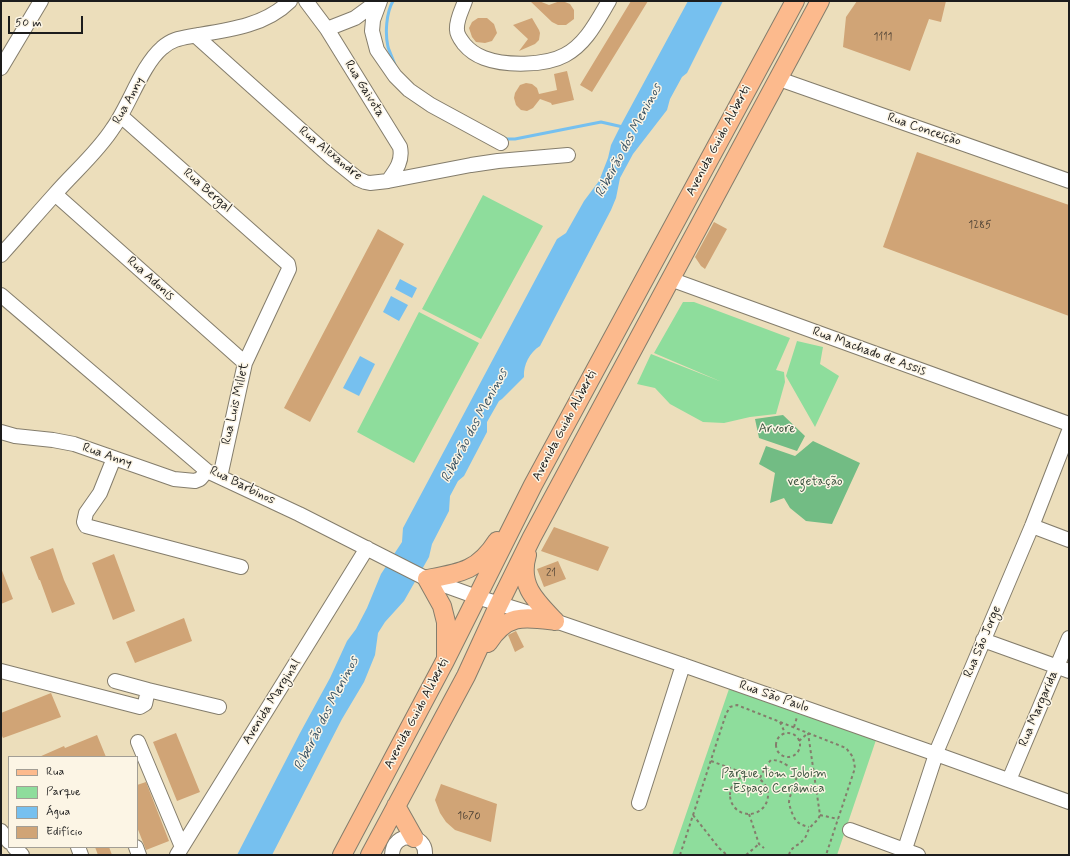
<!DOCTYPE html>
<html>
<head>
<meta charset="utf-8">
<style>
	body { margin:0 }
	#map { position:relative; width:1070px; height:856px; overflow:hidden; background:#ecdebb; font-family:Mynerve,sans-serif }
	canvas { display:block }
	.frame { position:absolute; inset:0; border:2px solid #1c1c1c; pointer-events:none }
	.legend { position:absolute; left:8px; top:756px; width:130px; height:92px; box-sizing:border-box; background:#fcf5e5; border:1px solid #a29e95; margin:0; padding:5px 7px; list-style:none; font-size:12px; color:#1c1c1c }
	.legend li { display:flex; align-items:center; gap:8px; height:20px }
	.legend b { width:20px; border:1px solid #a29e95 }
	.scale { position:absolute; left:8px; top:16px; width:75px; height:18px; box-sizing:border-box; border:2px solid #1c1c1c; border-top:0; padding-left:5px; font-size:12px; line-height:14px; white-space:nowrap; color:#1c1c1c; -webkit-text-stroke:3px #fcf5e5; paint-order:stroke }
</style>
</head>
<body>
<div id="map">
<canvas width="1070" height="856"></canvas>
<div class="frame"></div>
<ul class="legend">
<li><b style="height:5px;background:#fcba8d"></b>Rua</li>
<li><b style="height:11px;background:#8edd9c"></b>Parque</li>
<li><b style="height:11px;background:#76c0ef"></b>Água</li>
<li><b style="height:11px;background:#d0a476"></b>Edifício</li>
</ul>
<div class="scale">50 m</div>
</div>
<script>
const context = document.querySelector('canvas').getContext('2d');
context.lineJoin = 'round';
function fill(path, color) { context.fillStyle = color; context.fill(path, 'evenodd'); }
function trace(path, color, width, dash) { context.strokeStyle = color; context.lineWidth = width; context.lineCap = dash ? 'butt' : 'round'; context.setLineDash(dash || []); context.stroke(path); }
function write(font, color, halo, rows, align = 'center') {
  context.font = font + ' Mynerve,sans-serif'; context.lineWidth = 3; context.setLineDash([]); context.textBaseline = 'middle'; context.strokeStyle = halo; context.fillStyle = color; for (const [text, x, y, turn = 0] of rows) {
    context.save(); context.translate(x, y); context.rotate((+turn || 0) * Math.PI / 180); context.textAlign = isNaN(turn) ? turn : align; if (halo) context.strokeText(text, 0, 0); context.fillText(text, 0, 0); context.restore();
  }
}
const green = new Path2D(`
	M483 195 543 226 481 339 422 309Z
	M683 302H694L790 338 776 370 784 372 785 382 776 414 750 417 724 423 703 422 670 404 655 388 637 384 651 354 722 382 654 353Z
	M419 312 479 343 414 463 357 432Z
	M797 341 823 347 820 364 839 376 815 427 786 376Z
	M729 689 876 740 837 855H672Z`);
const forest = new Path2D(`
	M783 415 805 436 797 451 759 438 755 419Z
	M813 441 860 463 832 524 806 521 790 508 784 498 770 503 775 473 759 464 766 446 795 456Z`);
const water = new Path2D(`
	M688 1H723L687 73 682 77 670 99 667 110 633 154 620 178 616 198 611 210 540 346C530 352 523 365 524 377L502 399 499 401 487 422V432L464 476 458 481 450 496 449 511 432 544 429 557 404 601 385 622 378 633 375 655 364 682 342 719 272 855H237L300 733 330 678 347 641 356 629 367 608 381 574 402 542 403 528 557 239 566 233 584 201 599 181 608 158 611 145 622 123Z
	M400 279 417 288 412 298 395 289Z
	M391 296 408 305 399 321 383 312Z
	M360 356 375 364 359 396 343 388Z`);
const stream = new Path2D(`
	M393 1C386 13 385 34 388 47 390 53 393 59 395 65
	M503 139H515L601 122 623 127`);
const building = new Path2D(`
	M530 1H539L549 5 560 1 565 2 570 4 574 10V19L566 25H558L552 22Z
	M631 1H648L592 92 580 85Z
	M857 1H946L941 22 929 19 910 71 843 47 846 17Z
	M478 18H487L494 24 497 33 492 41 485 43 476 42 472 37 469 28 472 22Z
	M532 18 539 30 540 33 539 40 535 44 519 51 528 39 513 25Z
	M567 71 574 100 552 105 551 103 540 99 533 108 527 111 521 110 516 105 514 98 515 93 520 85 526 83 532 84 537 88 539 94 557 90 554 74Z
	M917 152 1069 205V316L883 247Z
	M714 222 727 229 705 269 701 266 695 257Z
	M378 229 404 244 310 422 284 408Z
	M554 527 609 547 598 571 541 551Z
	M53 548 64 580 75 604 52 613 40 580H39L30 557Z
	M114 554 135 611 113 620 92 563Z
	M558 561 566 579 544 587 537 569Z
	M1 568 13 599 1 604Z
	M184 618 192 641 135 663 126 642Z
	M516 631 524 647 515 652 508 635Z
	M51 693 61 717 3 738 1 734V713Z
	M176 733 200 792 177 801 153 742Z
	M97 735 106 757H39L64 746 65 748Z
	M146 782 169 841 146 850 137 827V785Z
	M441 784 497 804 491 842 455 830 446 822 440 813 435 800Z
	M95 847H109L112 855H98Z`);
const path = new Path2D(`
	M780 722 785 733
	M794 727 797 717
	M776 745a12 12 0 1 1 24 0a12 12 0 1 1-24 0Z
	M799 741 807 734
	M711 761 749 775
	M730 795a19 19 0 1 1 38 0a19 19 0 1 1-38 0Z
	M760 778 766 766 771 760C778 760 782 762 788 766 806 777 789 789 789 803 790 807 791 811 793 815 796 823 801 825 809 827
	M749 814 759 844 764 848
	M693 815 719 848 727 855
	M820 815 838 819
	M680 855 726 714 730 707 737 705 846 748 853 757 855 768 826 855
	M746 855 759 844
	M789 855C791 846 799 846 804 839 807 836 807 831 810 828 813 823 818 821 820 815L808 733`);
const minor = new Path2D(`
	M306 1 327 29 400 147C403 161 396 170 388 181
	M380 1 373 20 372 31 377 50 395 76 409 90 431 105 501 143
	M465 1C462 10 456 20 457 30 457 35 461 40 464 44 469 50 476 55 484 58 505 66 545 66 565 55 586 44 597 21 609 1
	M327 29 355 18 378 1
	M196 36 332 158 358 179 365 182 370 183 388 181 471 165 498 161 568 155
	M1 68 41 1
	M779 79 1069 181
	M121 116 288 264 289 269 245 363 220 477
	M55 194 245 363
	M1 255C19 235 37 214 55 194 74 172 97 153 113 128 129 106 142 65 162 48 173 38 183 38 198 35 230 30 266 25 290 1
	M670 279 1069 424
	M1 295 207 471 299 514 427 579 477 597 555 621 683 665 936 754 1069 802
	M1 432 15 436 53 440 74 444 174 479 195 481 200 479 207 471
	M114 458 100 493 86 513 84 522 86 526 241 567
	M1032 526 1069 540
	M983 640 1069 671
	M1 671 140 707 145 704 148 690 219 707
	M115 681 148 690
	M138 742 182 847
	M1009 780 1069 638
	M639 803 683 665
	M850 830 918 855
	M1 831 9 842
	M14 847 22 855
	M78 847 81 855
	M136 847 139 855
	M177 855 367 548
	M392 855C393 830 427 833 425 855
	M903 855 938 748 1032 526 1069 431`);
const major = new Path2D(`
	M527 555C518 585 536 601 555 621
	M488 643C507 613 525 617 555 621
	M446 656V622L442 606 427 579C460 573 478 571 497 541
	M396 806 414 838
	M342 855 445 661 533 485 795 1
	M370 855 466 676 499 604 532 537 820 1`);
const numberNames = [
	["1111",883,38],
	["1285",980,226],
	["21",551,574],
	["1670",469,817]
];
const streetNames = [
	["Rua Gaivota",364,89,58],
	["Rua Anny",129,101,-61],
	["Rua Conceição",924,130,19],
	["Avenida Guido Aliberti",719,141,-62],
	["Rua Alexandre",330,154,39],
	["Rua Bergal",207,191,41],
	["Rua Adonis",150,279,42],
	["Rua Machado de Assis",869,352,20],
	["Rua Luis Millet",236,404,-77],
	["Avenida Guido Aliberti",565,426,-62],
	["Rua Anny",107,456,19],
	["Rua Barbinos",242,486,26],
	["Rua São Jorge",983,642,-67],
	["Rua São Paulo",774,697,19],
	["Avenida Marginal",272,702,-58],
	["Rua Margarida",1039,709,-67],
	["Avenida Guido Aliberti",417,714,-62]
];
const parkNames = [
	["Arvore",777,429],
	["vegetação",815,482],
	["Parque Tom Jobim",774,774],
	["- Espaço Cerâmica",774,789]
];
const waterNames = [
	["Ribeirão dos Meninos",629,141,-62],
	["Ribeirão dos Meninos",475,426,-62],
	["Ribeirão dos Meninos",327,714,-63]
];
fill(green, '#8edd9c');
fill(forest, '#72bc84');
fill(water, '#76c0ef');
trace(stream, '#76c0ef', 3);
fill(building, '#d0a476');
trace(minor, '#847d6c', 16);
trace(major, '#847d6c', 20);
trace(path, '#847d6c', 2, [3, 3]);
trace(minor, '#fff', 14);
trace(major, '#fcba8d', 18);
write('11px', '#493e32', null, numberNames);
write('13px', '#1c1c1c', '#fcf5e5', streetNames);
write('13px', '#3e5642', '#fcf5e5', parkNames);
write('italic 14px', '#3c5566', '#fcf5e5', waterNames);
</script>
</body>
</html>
